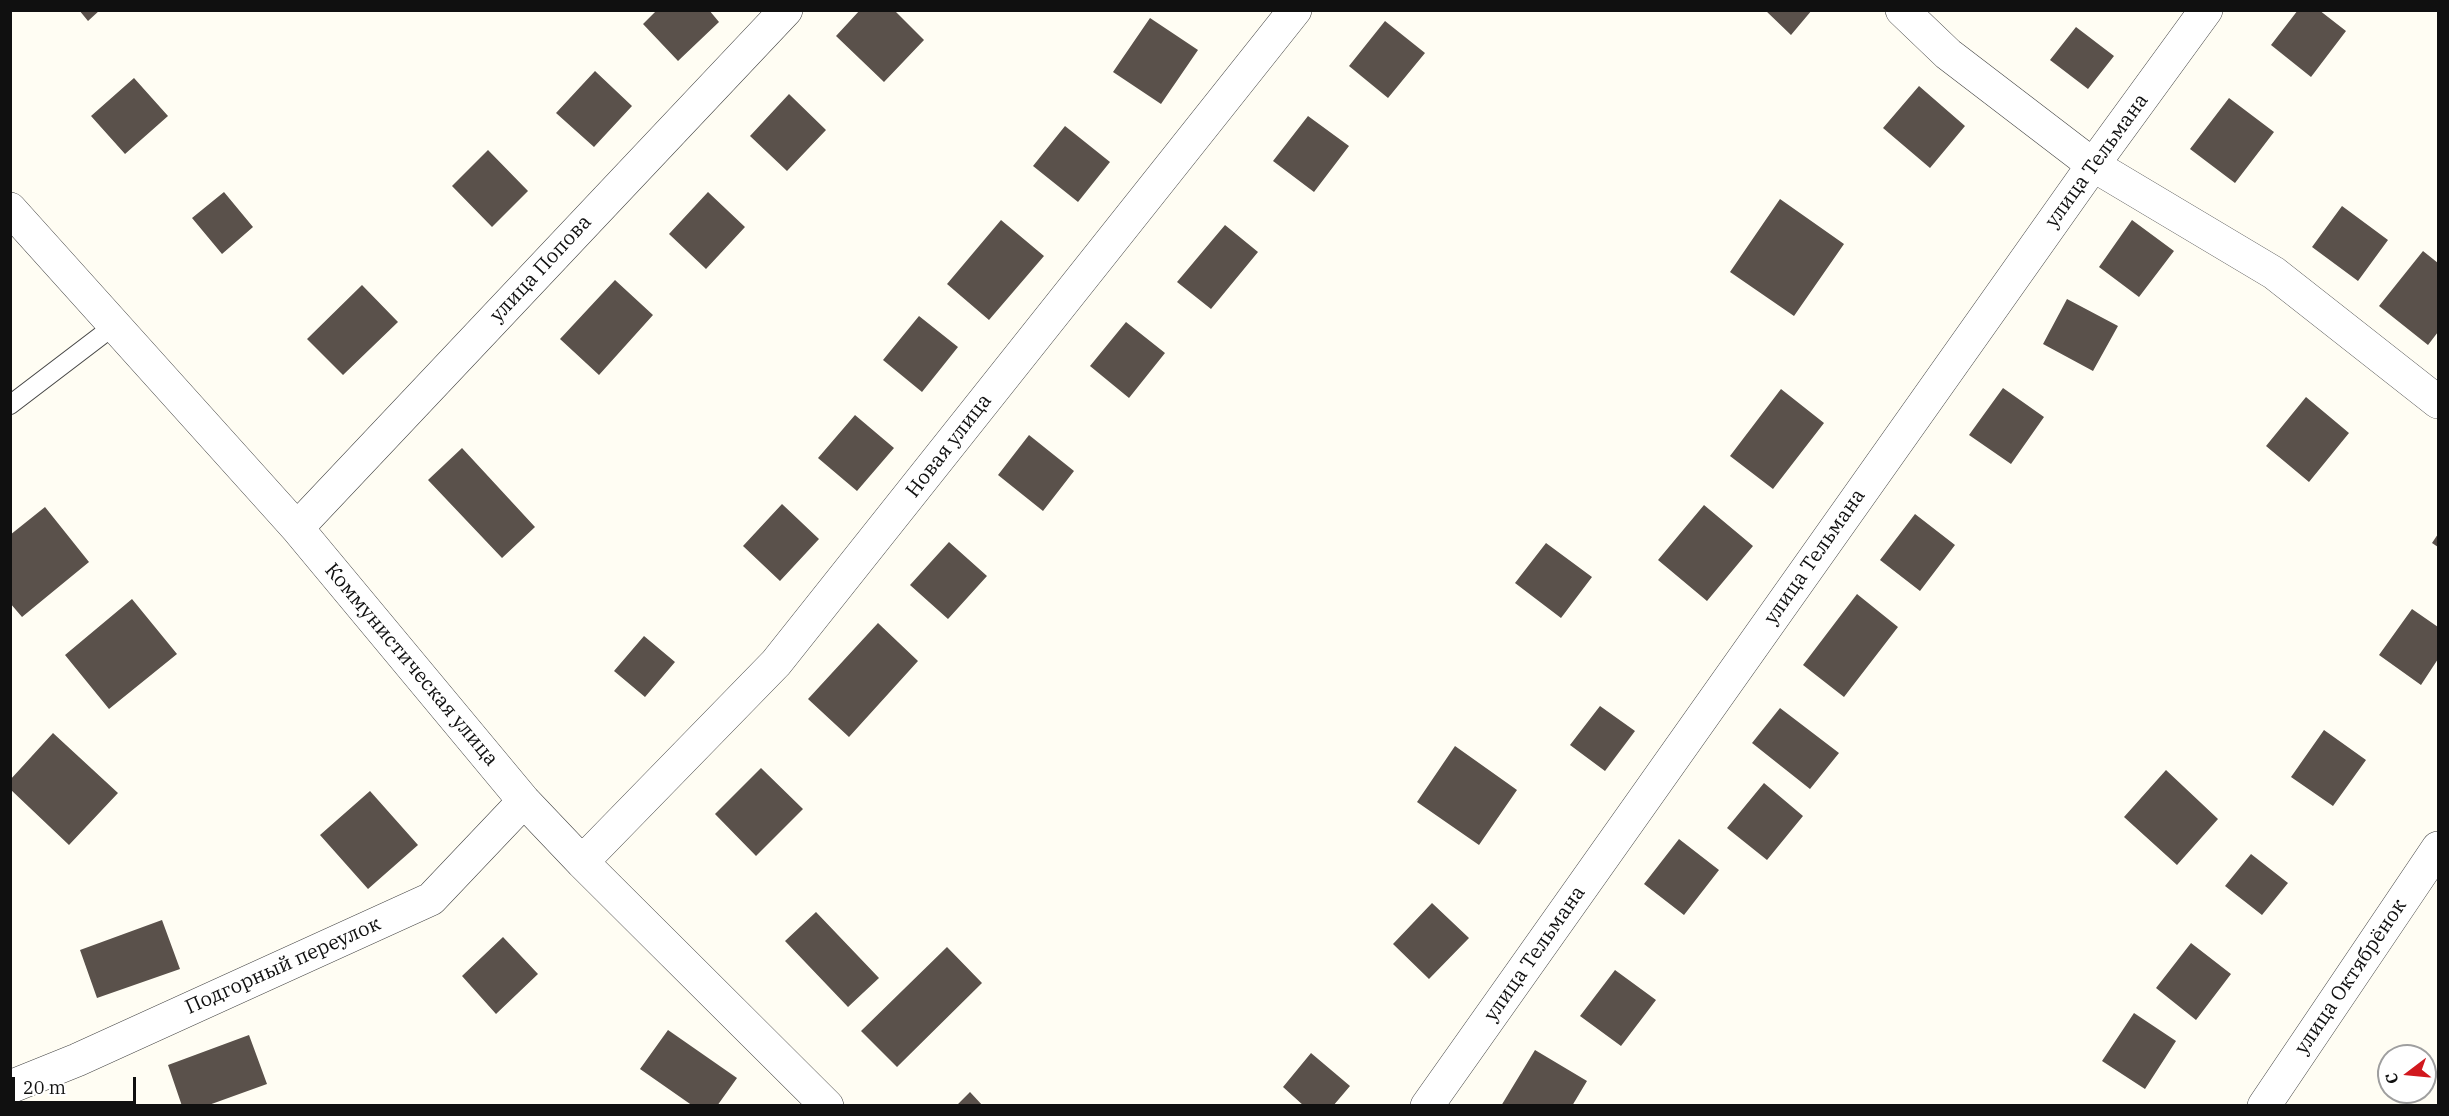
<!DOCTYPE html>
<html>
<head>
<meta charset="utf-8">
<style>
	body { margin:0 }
	#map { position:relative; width:2449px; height:1116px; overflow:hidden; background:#fffdf3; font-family:"IBM Plex Serif",serif }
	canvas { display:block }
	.frame { position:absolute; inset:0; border:12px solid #101010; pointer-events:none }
	.north { position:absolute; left:2377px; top:1044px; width:60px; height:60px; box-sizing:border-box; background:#fff; border:2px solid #9f9f9f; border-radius:50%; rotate:254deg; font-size:16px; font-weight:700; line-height:24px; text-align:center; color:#101010 }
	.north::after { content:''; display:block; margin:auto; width:21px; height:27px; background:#d1181e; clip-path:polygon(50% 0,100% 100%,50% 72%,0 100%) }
	.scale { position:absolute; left:12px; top:1077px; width:124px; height:27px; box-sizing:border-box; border:3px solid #101010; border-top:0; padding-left:8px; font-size:18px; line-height:21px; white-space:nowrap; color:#101010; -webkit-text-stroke:4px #fff; paint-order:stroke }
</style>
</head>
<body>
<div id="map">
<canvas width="2449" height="1116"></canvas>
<div class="frame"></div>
<div class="north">С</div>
<div class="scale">20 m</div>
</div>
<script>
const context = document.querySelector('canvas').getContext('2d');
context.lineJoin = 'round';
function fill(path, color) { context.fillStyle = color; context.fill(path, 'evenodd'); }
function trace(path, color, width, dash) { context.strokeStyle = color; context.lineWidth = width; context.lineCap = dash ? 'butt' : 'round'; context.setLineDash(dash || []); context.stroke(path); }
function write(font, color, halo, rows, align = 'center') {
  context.font = font + ' "IBM Plex Serif",serif'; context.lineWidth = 6; context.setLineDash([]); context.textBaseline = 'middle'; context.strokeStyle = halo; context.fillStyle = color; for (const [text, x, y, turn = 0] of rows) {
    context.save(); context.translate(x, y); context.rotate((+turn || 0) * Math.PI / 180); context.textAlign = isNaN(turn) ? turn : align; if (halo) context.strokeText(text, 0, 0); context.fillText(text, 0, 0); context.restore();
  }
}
const building = new Path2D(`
	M79 10H100L88 21Z
	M657 10H709L719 22 678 61 643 24Z
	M860 10H894L924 40 884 82 836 36Z
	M1765 10H1812L1791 35Z
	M2298 10H2319L2346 31 2311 77 2271 45Z
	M1150 18 1198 50 1161 104 1113 72Z
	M1385 21 1425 53 1388 98 1349 66Z
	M2076 27 2114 56 2088 89 2050 60Z
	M595 71 632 106 594 147 556 113Z
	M134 78 168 116 125 154 91 116Z
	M1919 86 1965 126 1930 168 1883 128Z
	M789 94 826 130 787 171 750 136Z
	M2229 98 2274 132 2235 183 2190 149Z
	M1308 116 1349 146 1314 192 1273 161Z
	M1065 126 1110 162 1078 202 1033 166Z
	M488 150 528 191 492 227 452 186Z
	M224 192 253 227 222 254 192 218Z
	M708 192 745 227 706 269 669 234Z
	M1780 199 1844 244 1794 316 1730 272Z
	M2342 206 2388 240 2358 281 2312 247Z
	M1001 220 1044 256 989 320 947 284Z
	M2132 220 2174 251 2139 297 2099 267Z
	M1225 225 1258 252 1211 309 1177 282Z
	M2423 251 2438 263V332L2428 345 2379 306Z
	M615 280 653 315 599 375 560 339Z
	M362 285 398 322 343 375 307 339Z
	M2067 299 2118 326 2093 371 2043 344Z
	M919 316 958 347 922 392 883 360Z
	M1126 322 1165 353 1129 398 1090 366Z
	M2003 388 2044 417 2011 464 1969 435Z
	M1781 389 1824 423 1773 489 1730 456Z
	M2306 397 2349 433 2309 482 2266 446Z
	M855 415 894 448 857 491 818 458Z
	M1029 435 1074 471 1043 511 998 475Z
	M462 448 535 527 502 558 428 480Z
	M782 504 819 539 780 581 743 546Z
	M1704 505 1753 546 1707 601 1658 560Z
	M45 507 89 562 22 617 10 603V535Z
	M1915 514 1955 545 1920 591 1880 560Z
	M2438 534V547L2432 543Z
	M949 542 987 576 948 619 910 585Z
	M1546 543 1592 577 1561 618 1515 583Z
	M1857 594 1898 627 1844 697 1803 665Z
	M132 599 177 654 109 709 65 655Z
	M2412 609 2438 627V659L2421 685 2379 655Z
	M878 623 918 661 849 737 808 699Z
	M644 636 675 662 645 697 614 671Z
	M1600 706 1635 731 1605 771 1570 745Z
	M1780 708 1839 753 1810 789 1752 743Z
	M2324 730 2366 760 2333 806 2291 777Z
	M53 733 118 793 69 845 10 789V780Z
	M1455 746 1517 790 1479 845 1417 802Z
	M761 768 803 809 756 856 715 814Z
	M2166 770 2218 819 2177 865 2124 817Z
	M1764 783 1803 816 1767 860 1727 828Z
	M370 791 418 845 368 889 320 835Z
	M1679 839 1719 870 1684 915 1644 884Z
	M2251 854 2288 883 2262 915 2225 886Z
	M1432 903 1469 938 1429 979 1393 944Z
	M816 912 879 978 848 1007 785 941Z
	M162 920 180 969 97 998 80 950Z
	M503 937 538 974 496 1014 462 976Z
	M2191 943 2231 974 2196 1020 2156 988Z
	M947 947 982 983 897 1067 861 1031Z
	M1615 970 1656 1000 1621 1046 1580 1016Z
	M2134 1013 2176 1041 2145 1089 2102 1061Z
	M668 1030 737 1078 717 1106H693L640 1069Z
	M249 1035 267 1084 206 1106H182L168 1065Z
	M1535 1050 1587 1081 1572 1106H1501Z
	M1311 1053 1350 1086 1333 1106H1304L1283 1087Z
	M970 1092 983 1106H956Z`);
const service = new Path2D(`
	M10 405 115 325`);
const minor = new Path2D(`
	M1902 10 1948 54 2093 165 2274 273 2438 402
	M10 209 297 528 524 801 582 862 827 1106
	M297 528 786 10
	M582 862 776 663 1295 10
	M10 1087 77 1060 431 899 524 801
	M1427 1106 2093 165 2206 10`);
const tertiary = new Path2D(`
	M2264 1106 2438 848`);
const streetNames = [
	["улица Тельмана",2097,161,-54],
	["улица Попова",541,269,-47],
	["Новая улица",949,446,-52],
	["улица Тельмана",1815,557,-55],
	["Коммунистическая улица",411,665,50],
	["улица Тельмана",1535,954,-55],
	["Подгорный переулок",283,966,-24],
	["улица Октябрёнок",2351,977,-56]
];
fill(building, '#5a514b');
trace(service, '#434343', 20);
trace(minor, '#434343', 34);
trace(tertiary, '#434343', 34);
trace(service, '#fff', 18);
trace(minor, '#fff', 33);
trace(tertiary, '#fff', 33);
write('20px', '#101010', '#fff', streetNames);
</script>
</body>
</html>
